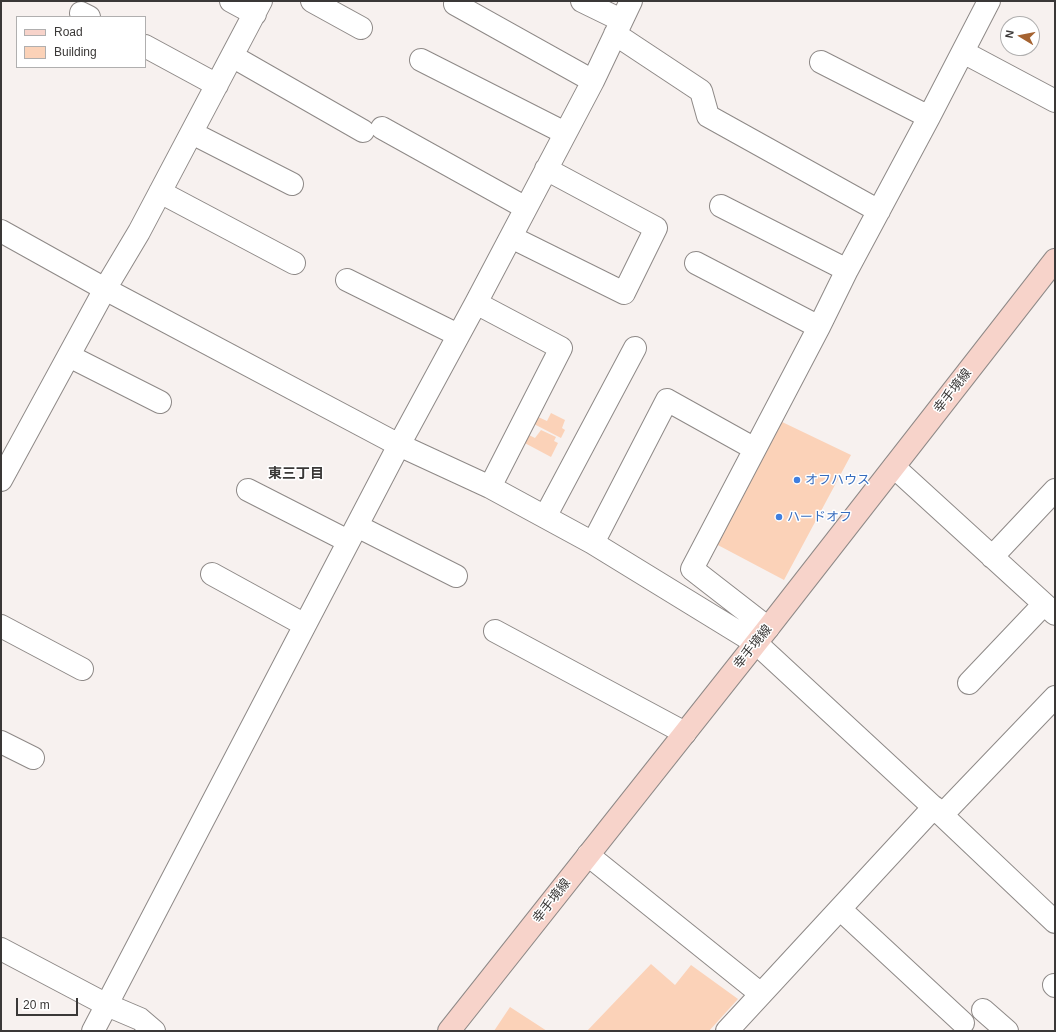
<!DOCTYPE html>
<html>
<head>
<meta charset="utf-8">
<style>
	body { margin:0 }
	#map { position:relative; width:1056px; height:1032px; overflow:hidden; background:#f7f1ef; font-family:Helvetica,sans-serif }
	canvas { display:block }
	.frame { position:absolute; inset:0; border:2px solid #3a3837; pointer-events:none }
	.legend { position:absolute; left:16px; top:16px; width:130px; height:52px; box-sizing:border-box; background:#fff; border:1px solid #b0afaf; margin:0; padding:5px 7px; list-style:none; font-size:12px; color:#3a3837 }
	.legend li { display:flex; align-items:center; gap:8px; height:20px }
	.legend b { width:20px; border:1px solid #b0afaf }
	.north { position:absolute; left:1000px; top:16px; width:40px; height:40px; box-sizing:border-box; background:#fff; border:1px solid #b0afaf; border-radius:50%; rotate:280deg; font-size:11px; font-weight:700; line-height:16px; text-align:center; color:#3a3837 }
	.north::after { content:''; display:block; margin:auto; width:14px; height:18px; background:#a56331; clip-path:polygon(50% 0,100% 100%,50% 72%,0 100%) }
	.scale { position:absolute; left:16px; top:998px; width:62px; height:18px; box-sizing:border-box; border:2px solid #3a3837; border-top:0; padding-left:5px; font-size:12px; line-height:14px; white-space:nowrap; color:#3a3837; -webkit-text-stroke:3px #fff; paint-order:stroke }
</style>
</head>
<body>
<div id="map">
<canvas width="1056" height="1032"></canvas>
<div class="frame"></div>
<ul class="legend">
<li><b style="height:5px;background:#f7d3ca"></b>Road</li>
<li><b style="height:11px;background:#fbd2b8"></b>Building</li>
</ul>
<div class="north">N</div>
<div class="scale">20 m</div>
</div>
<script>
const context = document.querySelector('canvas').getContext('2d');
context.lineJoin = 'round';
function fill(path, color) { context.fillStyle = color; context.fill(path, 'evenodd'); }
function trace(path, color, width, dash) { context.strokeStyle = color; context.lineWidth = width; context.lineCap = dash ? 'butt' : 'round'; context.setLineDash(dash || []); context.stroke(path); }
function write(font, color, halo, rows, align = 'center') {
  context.font = font + ' Helvetica,"Noto Sans JP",sans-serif'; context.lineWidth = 3; context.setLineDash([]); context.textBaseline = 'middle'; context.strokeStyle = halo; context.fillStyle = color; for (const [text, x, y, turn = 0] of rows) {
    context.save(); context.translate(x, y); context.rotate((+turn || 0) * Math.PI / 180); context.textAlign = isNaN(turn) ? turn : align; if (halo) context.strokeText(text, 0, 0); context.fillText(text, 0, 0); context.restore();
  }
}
const building = new Path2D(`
	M551 413 565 420 562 428 565 430 561 438 532 423 536 416 547 421Z
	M778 420 851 455 784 580 714 543Z
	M541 430 556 437 554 441 558 443 551 457 521 441 525 433 535 438Z
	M651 964 675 985 691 965 738 999 709 1031H587Z
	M510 1007 547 1031H494Z`);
const street = new Path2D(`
	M231 1 255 14
	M312 1 361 28
	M582 1 621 20
	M455 4 593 81
	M81 13 89 17
	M615 34 701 91 708 116 879 211
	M145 46 217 85
	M963 52 1055 101
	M232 56 363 131
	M421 60 565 133
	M821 62 929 117
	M382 128 526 208
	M192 133 292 184
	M160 192 294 263
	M721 206 847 270
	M1 231 105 289 399 445 490 487 593 543 756 643 942 815 1055 922
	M511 237 624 293 656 228 546 169
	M696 263 819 327
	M347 280 458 335
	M476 303 561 348 490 487
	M69 356 160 402
	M894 467 1055 614
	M1 480 105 289 139 232 261 1
	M248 490 348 541
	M545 517 635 348
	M357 526 456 576
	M593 543 667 400 755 449
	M992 557 1055 490
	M212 574 305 625
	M1 626 82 669
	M768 628 692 569 819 327 847 270 929 117 989 1
	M495 631 685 733
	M969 683 1044 604
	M1 742 33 758
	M942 815 1055 697
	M588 855 761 994
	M840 909 963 1023
	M1 949 107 1005 140 1019 154 1031
	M1054 985 1055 986
	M983 1010 1007 1031
	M93 1031 399 445 476 303 593 81 631 1
	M727 1031 934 807`);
const secondary = new Path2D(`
	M449 1031 768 628 1055 260`);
const markers = [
	[797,480,4,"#3f7fe0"],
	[779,517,4,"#3f7fe0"]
];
const streetNames = [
	["幸手境線",953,391,-52],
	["幸手境線",753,647,-51],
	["幸手境線",552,901,-52]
];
const shopNames = [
	["オフハウス",805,480],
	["ハードオフ",787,517]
];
const neighbourhoodNames = [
	["東三丁目",296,474]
];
fill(building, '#fbd2b8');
trace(street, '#8e8987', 24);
trace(secondary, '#8e8987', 24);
trace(street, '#fff', 22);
trace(secondary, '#f7d3ca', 22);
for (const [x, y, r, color] of markers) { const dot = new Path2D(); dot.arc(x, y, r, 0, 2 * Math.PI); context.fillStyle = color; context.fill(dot); trace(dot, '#fff', 1.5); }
write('13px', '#3a3837', '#fff', streetNames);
write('13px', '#366cbe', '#fff', shopNames, 'left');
write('bold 14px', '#3a3837', '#fff', neighbourhoodNames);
</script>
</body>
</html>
